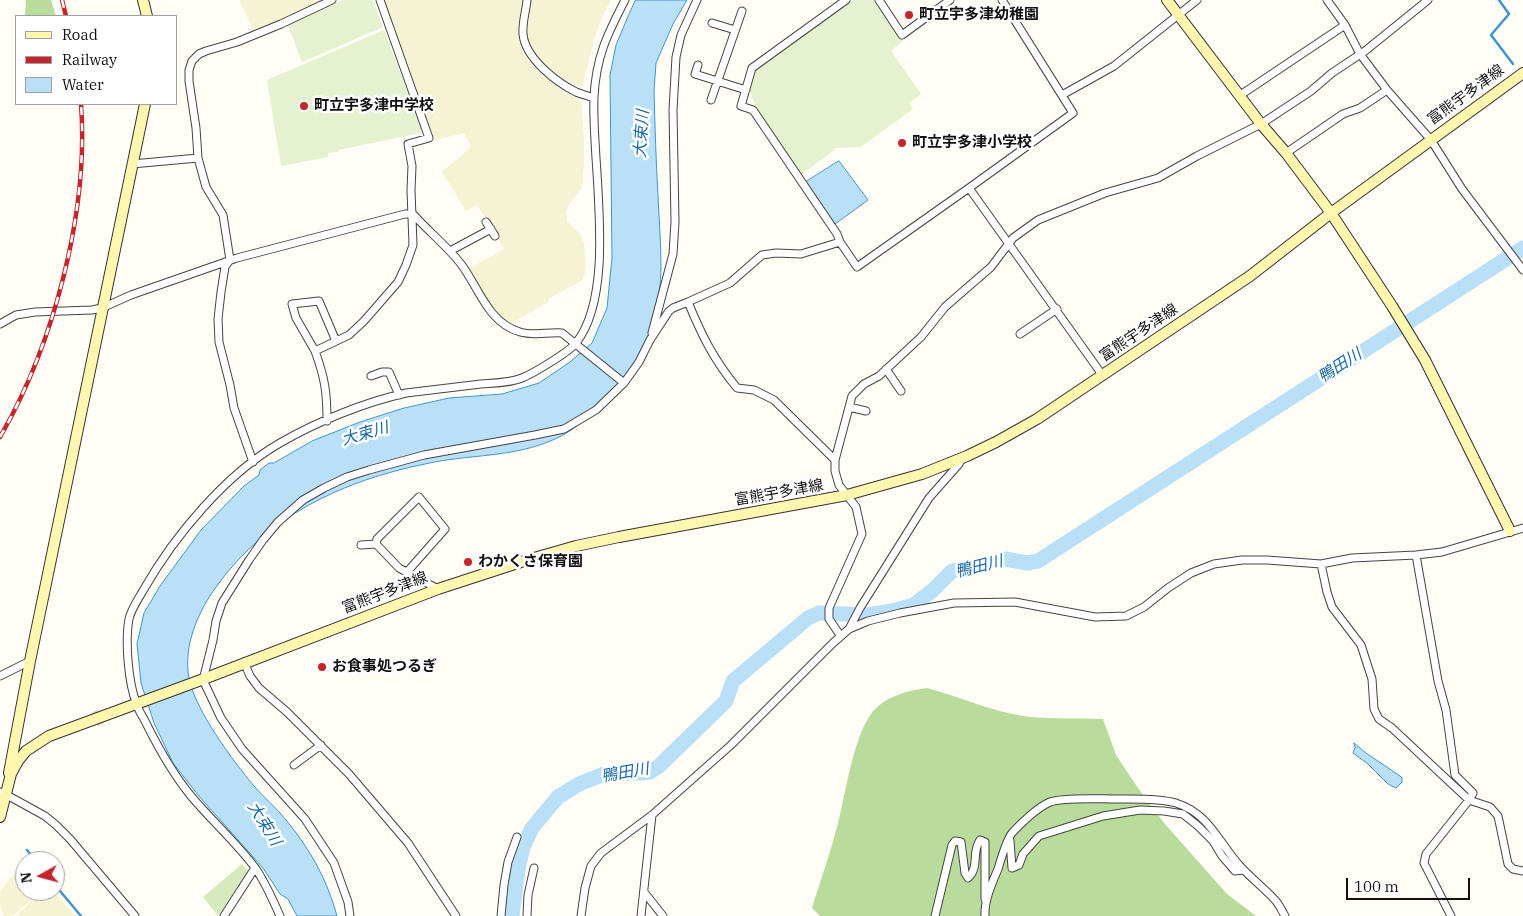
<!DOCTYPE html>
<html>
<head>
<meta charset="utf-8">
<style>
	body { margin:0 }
	#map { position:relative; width:1523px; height:916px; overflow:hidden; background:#fffdf5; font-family:"IBM Plex Serif",serif }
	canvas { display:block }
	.legend { position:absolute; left:15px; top:15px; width:162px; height:90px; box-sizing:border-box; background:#fff; border:1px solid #a0a0a0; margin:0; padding:6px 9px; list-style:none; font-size:15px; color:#111 }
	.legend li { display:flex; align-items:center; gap:10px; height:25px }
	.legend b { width:25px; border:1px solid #a0a0a0 }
	.north { position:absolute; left:15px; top:851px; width:50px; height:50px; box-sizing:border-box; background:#fff; border:1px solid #a0a0a0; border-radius:50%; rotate:263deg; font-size:14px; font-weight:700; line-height:20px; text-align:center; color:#111 }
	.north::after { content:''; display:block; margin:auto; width:18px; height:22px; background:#c4262e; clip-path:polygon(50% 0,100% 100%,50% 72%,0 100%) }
	.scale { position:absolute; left:1346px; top:878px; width:124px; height:22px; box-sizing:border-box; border:2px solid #111; border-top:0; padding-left:6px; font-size:15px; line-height:18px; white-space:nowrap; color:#111; -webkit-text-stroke:4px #fff; paint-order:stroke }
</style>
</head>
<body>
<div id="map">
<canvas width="1523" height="916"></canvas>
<ul class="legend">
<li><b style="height:6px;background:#fff6b0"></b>Road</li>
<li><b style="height:6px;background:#c4262e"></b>Railway</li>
<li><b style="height:14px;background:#b9e0f7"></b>Water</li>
</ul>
<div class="north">N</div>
<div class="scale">100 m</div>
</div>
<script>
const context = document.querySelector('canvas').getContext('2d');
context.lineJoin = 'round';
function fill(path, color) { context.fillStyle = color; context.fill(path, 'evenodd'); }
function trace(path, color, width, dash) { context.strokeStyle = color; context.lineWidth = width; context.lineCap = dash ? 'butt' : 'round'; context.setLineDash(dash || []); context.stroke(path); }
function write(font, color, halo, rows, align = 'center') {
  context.font = font + ' "IBM Plex Serif","Noto Sans JP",serif'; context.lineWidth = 5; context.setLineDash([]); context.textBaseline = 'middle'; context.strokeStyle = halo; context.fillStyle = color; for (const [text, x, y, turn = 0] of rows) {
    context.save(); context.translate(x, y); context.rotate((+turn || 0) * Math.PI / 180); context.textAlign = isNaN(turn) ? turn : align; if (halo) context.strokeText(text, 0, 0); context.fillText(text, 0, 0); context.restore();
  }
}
const farmland = new Path2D(`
	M239 0H323L301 12 254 32Z
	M383 0H522L518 31 520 45 526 58 538 71 564 92 581 101 584 136V163L582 187 568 206 566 213 567 221 580 234 584 243 586 267 583 280 548 299 549 302 509 324 501 318 490 307 467 270 504 249 477 205 466 211 442 172 471 147 464 133 435 140Z
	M530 0H611L602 17 594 40 582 88 561 78 547 67 535 54 526 39 531 8Z
	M25 862V891H40L13 916H4L0 906V893L4 886Z
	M42 891H54L75 916H16Z`);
const green = new Path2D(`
	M242 864 249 871 218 916 203 897Z`);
const forest = new Path2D(`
	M26 0H51L56 16H25Z
	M927 688C961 697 995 713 1030 717 1054 719 1079 718 1103 719L1116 755 1138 788 1165 824 1227 894 1256 916H820L812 908C821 879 831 851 838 823 846 793 854 728 877 707 891 695 910 690 927 688Z`);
const pitch = new Path2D(`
	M345 0H373L383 27 302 62 288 25 331 4Z
	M852 0H875L904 40 891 51 921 94 909 103 913 109 861 147 837 148 801 175 756 107 749 89 755 71Z
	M384 30 422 129 420 133 339 150V152L328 153V157L281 166 267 80Z`);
const water = new Path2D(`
	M636 0H687L673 24 656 63 654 92C655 127 656 162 658 196 659 219 661 243 661 266 661 302 650 339 632 370 624 385 610 398 597 409 585 420 571 432 555 439 514 458 468 454 425 464 342 481 267 516 216 587 198 612 183 646 189 678 195 710 233 761 254 786 264 798 277 808 286 820 310 849 327 879 337 916H297L288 899 280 894 263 868 198 795 173 763 154 723 141 683 137 644 144 613 160 586 201 530 244 486 259 475 260 470 269 463H274L312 441 360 422 404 408 449 398 502 394 539 383 570 362 592 343 607 308 612 258 610 75 616 45 629 14Z
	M839 161 868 200 835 224 806 182Z
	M1354 743 1366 753 1400 776 1402 778V782L1396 788 1388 784 1368 764 1353 753 1355 748Z`);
const stream = new Path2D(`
	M1499 0 1509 14 1491 35 1513 64
	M27 850 36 861
	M55 885 81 916`);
const river = new Path2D(`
	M512 916 518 869 523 847 532 828 558 797 579 784 604 774 641 773 650 772 658 767 726 701 733 681 808 618 819 613 867 615 892 611 914 605 933 590 952 571 1005 559 1027 563 1038 561 1523 248`);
const streetTunnel = new Path2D(`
	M95 711 101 725`);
const street = new Path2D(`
	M527 0C526 11 522 23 523 34 525 58 556 82 576 92 581 94 588 96 594 98
	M879 0 902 35 950 0
	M1327 0 1345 25 1360 54 1387 90 1431 140 1462 189 1523 270
	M712 23 735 30
	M698 65 695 74 746 90
	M1062 95 1114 66 1197 0
	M1239 96 1345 25
	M711 100 742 11
	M1286 153 1343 114 1360 108 1387 90
	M132 164 198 158
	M969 188 1073 113 1002 0
	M486 222 495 236
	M840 242 837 234 753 110 741 106 752 68 846 0
	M450 251 491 229
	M688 302C702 336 714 360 737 388L754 390 774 400 835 460
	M0 324 16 315 35 312 92 310 102 308 131 295 237 258 405 214H413C428 231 447 246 461 264 479 288 488 323 520 332 534 336 548 332 562 333L624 383 639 362 650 340 669 311 673 308 688 302 730 283 762 255 776 253 801 254 840 242 857 267 969 188 1103 376
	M652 333 673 254 675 222 673 110 676 57 681 35 697 0
	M1020 334 1057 309
	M315 351 296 318 292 304 319 301 336 341
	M886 369 901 391
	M371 376 382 372H389L399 395
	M849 407 866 411
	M327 421C327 393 325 378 315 351L349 335 364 321 398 282 406 265 413 245 411 190 412 166 408 144 429 138 380 0
	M253 462 234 408 230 385 219 342 218 319 221 292 225 267 230 260 223 215 206 187 198 158 196 128 189 81V70L192 61 199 54 206 51 237 42 281 24 332 0
	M376 544 377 539 419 497 445 529 407 572
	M361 545 376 544 399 568 438 589
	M1416 555 1438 681 1446 710 1455 775 1473 793 1469 800 1426 854 1424 863 1451 916
	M1321 564 1327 592 1332 607 1361 645 1372 679 1374 709 1379 719 1392 728 1469 800 1490 807 1498 816 1508 864 1513 869 1523 871
	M849 629 868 621 900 613 954 603 1015 602 1095 617 1126 616 1144 607 1168 588 1191 573 1214 564 1242 560H1267L1321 564 1352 558 1416 555 1442 552 1523 528
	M840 635 829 619V608L862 534 856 507 839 485 835 471V460L852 396 864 384 879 376 921 337 945 307 991 267 1013 238 1038 220 1105 193 1158 178 1197 156 1261 124 1311 91 1332 73 1365 51 1428 0
	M244 662 250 676 259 688 287 712 349 774 408 843 456 916
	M0 676 30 661
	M294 765 321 745
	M0 792 5 794 45 816 56 825 70 839 135 916
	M1010 841 1012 868 1019 865 1023 854 1039 836 1103 816 1140 810 1164 811 1183 814 1198 826 1213 841 1222 856 1235 871 1243 870
	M644 892 663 916
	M224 916 255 868
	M280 916C273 900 266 884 256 869 238 844 211 820 191 796 173 774 159 749 147 725 144 718 139 712 137 705 128 683 125 641 129 619 131 609 139 598 144 589 175 535 226 474 280 443 316 422 365 402 406 393 431 390 456 387 481 384 494 383 510 383 522 378 534 373 569 352 576 343 618 290 591 162 594 97 596 57 607 35 625 0
	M350 916 348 902 334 863 305 819 242 749 221 718 203 680 213 640 216 621 222 603 249 560 263 540 278 522 303 500 324 488 347 477 369 470 424 455 535 435 564 429 596 410 624 383
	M501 916 504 885 508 862 517 837
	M527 916 528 895 534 868
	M581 916 585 888 591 866 601 853 652 815 731 745 833 643 849 629 860 608 929 498 959 464 962 458
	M641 916 652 815
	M935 916 952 845 955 841 961 842 965 873 968 878C980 867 971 853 980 840L985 842V899
	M985 916C984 901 992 883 998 869 1001 859 1006 841 1012 833 1021 823 1038 807 1050 802 1064 797 1099 799 1115 799 1132 799 1160 798 1176 803 1210 814 1218 842 1240 866 1251 878 1264 888 1275 900 1279 904 1282 911 1285 916`);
const secondary = new Path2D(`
	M143 0 147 16
	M1167 0 1261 124 1286 153 1331 213 1392 306 1425 360 1510 531
	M9 773 30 661 145 104
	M0 817 11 774 18 761 26 751 49 736 201 680 438 589 527 560 576 546 619 537 847 495 922 474 967 456 996 442 1037 419 1250 276 1331 213 1523 73`);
const rail = new Path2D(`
	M62 0 66 16
	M0 437C54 344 89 211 81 104`);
const markers = [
	[909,15,5,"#c4262e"],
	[304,106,5,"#c4262e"],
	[902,143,5,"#c4262e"],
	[468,562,5,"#c4262e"],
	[322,667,5,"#c4262e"]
];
const poiNames = [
	["町立宇多津幼稚園",919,15],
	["町立宇多津中学校",314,106],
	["町立宇多津小学校",912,143],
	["わかくさ保育園",478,562],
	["お食事処つるぎ",332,667]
];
const streetNames = [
	["富熊宇多津線",1466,95,-36],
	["富熊宇多津線",1139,333,-34],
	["富熊宇多津線",779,493,-10],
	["富熊宇多津線",385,593,-21]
];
const waterNames = [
	["大束川",642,134,-86],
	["鴨田川",1340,366,-33],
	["大束川",365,434,-16],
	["鴨田川",979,567,-14],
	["鴨田川",625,773,-10],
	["大束川",264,824,58]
];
fill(farmland, '#f6f3d4');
fill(green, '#d5ebbd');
fill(forest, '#b9dc9c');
fill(pitch, '#e6f2cf');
fill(water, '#b9e0f7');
trace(water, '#3f96cf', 1);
trace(stream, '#3f96cf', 2.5);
trace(river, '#b9e0f7', 15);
trace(streetTunnel, '#dbdad3', 7, [7, 3.5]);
trace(street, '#444', 9);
trace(secondary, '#333', 12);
trace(street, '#fff', 7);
trace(secondary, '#fff6b0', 10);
trace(rail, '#c4262e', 4.5);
trace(rail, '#fff', 2.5, [8]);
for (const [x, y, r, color] of markers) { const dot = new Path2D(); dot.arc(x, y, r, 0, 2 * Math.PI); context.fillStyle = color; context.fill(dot); trace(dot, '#fff', 2); }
write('bold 15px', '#111', '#fff', poiNames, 'left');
write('15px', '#111', '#fff', streetNames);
write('italic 16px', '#1768a6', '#fff', waterNames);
</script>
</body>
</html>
